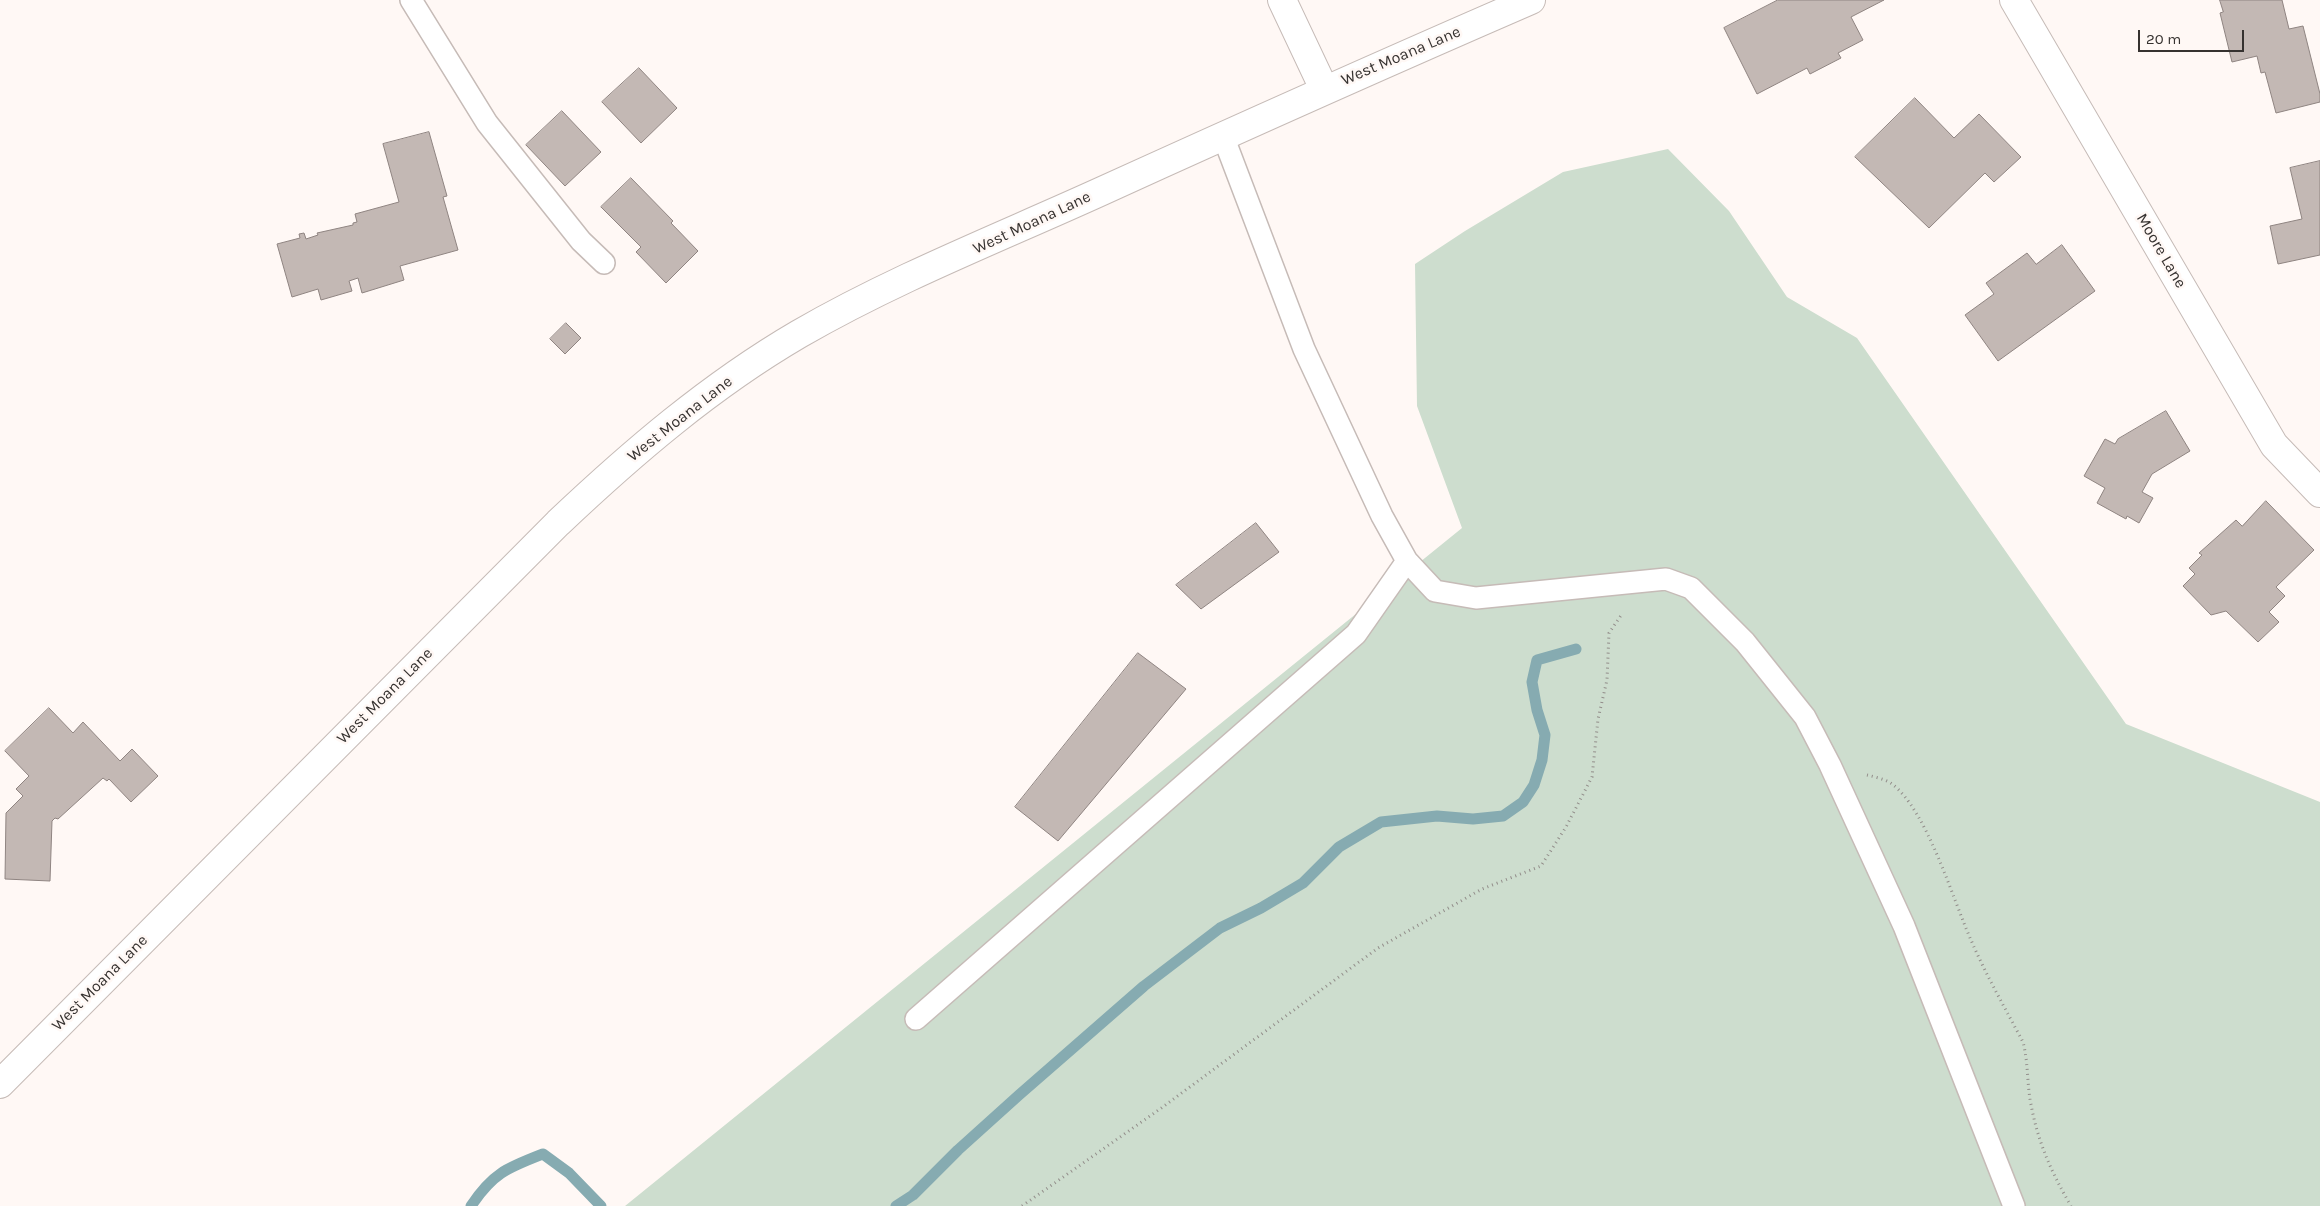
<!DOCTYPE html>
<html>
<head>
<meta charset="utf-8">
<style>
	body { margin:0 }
	#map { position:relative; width:2320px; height:1206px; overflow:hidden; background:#fff8f5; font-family:Karla,sans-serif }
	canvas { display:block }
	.scale { position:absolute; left:2138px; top:30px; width:106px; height:22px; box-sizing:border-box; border:2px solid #363230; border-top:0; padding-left:6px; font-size:15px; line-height:18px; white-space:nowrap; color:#363230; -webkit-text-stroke:4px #fff8f5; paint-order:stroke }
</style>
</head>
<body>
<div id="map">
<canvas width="2320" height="1206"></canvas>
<div class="scale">20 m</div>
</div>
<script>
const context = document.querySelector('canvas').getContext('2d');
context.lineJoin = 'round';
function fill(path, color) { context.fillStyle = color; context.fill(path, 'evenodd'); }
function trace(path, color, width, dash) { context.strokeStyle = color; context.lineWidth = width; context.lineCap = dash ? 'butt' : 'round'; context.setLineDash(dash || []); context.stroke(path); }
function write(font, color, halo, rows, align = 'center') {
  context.font = font + ' Karla,sans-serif'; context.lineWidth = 5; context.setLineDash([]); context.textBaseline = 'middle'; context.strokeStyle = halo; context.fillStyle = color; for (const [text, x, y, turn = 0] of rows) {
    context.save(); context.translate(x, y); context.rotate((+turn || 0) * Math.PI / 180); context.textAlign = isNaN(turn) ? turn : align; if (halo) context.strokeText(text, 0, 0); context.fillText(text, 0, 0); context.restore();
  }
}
const green = new Path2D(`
	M1668 149 1729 211 1787 297 1857 338 2126 724 2320 802V1206H625L1462 528 1417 406 1415 264 1465 231 1563 172Z`);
const stream = new Path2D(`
	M471 1206C493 1173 507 1168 543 1154L569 1173 601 1206
	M896 1206 913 1195 958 1150 1019 1095 1144 986 1220 928 1261 908 1303 883 1339 847 1381 822 1437 816 1473 819 1503 816 1523 802 1534 785 1542 760 1545 735 1537 710 1532 682 1537 660 1576 649`);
const building = new Path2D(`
	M1778 0H1884L1851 17 1863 40 1838 53 1841 58 1810 74 1807 68 1757 94 1724 28Z
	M2220 0H2282L2289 29 2303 26 2320 94V102L2276 113 2265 72 2261 73 2257 56 2232 62 2220 13 2223 12Z
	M639 68 677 108 641 143 602 102Z
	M1915 98 1954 138 1979 114 2021 157 1994 182 1985 173 1929 228 1855 157Z
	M562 111 601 152 565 186 526 145Z
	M429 132 447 196 443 197 458 250 400 266 404 280 362 293 358 278 349 281 352 291 321 300 318 289 292 297 277 244 300 238 299 234 304 233 306 239 318 235 317 233 353 225V223L357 222 355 214 399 202 383 144Z
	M2320 161V255L2278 264 2270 226 2302 219 2290 168Z
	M631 178 673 221 671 223 698 251 666 283 636 252 641 247 601 207Z
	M2062 245 2095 291 1998 361 1965 315 1994 294 1986 283 2027 253 2036 264Z
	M566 323 581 338 565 354 550 339Z
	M2166 411 2190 451 2152 474 2142 492 2153 498 2139 523 2127 516 2126 519 2097 503 2105 488 2084 476 2105 439 2115 444 2118 439Z
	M2266 501 2314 550 2276 587 2285 596 2269 612 2279 622 2258 642 2226 611 2211 615 2183 586 2195 574 2189 568 2202 555 2199 553 2236 520 2242 526Z
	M1256 523 1279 552 1201 609 1176 585Z
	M1138 653 1186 689 1058 841 1015 807Z
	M49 708 73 733 83 722 120 761 132 749 158 776 131 802 109 779 107 781 103 778 58 819 55 818 52 821 50 881 5 879 6 813 23 796 16 789 29 776 5 751Z`);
const path = new Path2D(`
	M1867 775C1875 777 1885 779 1892 784 1927 810 1953 900 1971 940 1986 975 2005 1008 2023 1042 2028 1061 2027 1080 2030 1099 2037 1140 2050 1170 2071 1206
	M1022 1206 1160 1109 1378 948 1482 889 1541 866 1566 827 1592 777 1598 719 1607 680 1609 633 1622 614`);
const service = new Path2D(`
	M411 0 487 123 581 241 604 263
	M1223 136 1304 349 1382 516 1407 561 1435 591 1476 598 1666 579 1691 588 1745 642 1805 717 1830 765 1904 926 2014 1206
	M916 1019 1356 634 1407 561`);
const minor = new Path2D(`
	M1282 0 1324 89
	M2014 0 2274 445 2320 493`);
const tertiary = new Path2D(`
	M0 1084 558 523C632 453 710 386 799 334 896 278 1001 237 1102 191 1245 126 1388 62 1531 0`);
const streetNames = [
	["West Moana Lane",1401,56,-23],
	["West Moana Lane",1032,223,-25],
	["Moore Lane",2161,251,60],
	["West Moana Lane",680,419,-38],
	["West Moana Lane",385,696,-45],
	["West Moana Lane",100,983,-45]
];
fill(green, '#cdddce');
trace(stream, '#86abb1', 11);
fill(building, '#c3b8b4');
trace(building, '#8f8481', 1);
trace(service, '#c6bbb7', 24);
trace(minor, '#c6bbb7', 30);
trace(tertiary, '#c6bbb7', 30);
trace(path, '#928d8a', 3, [1, 4]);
trace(service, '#fff', 21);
trace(minor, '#fff', 28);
trace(tertiary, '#fff', 28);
write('16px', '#363230', '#fff8f5', streetNames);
</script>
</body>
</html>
